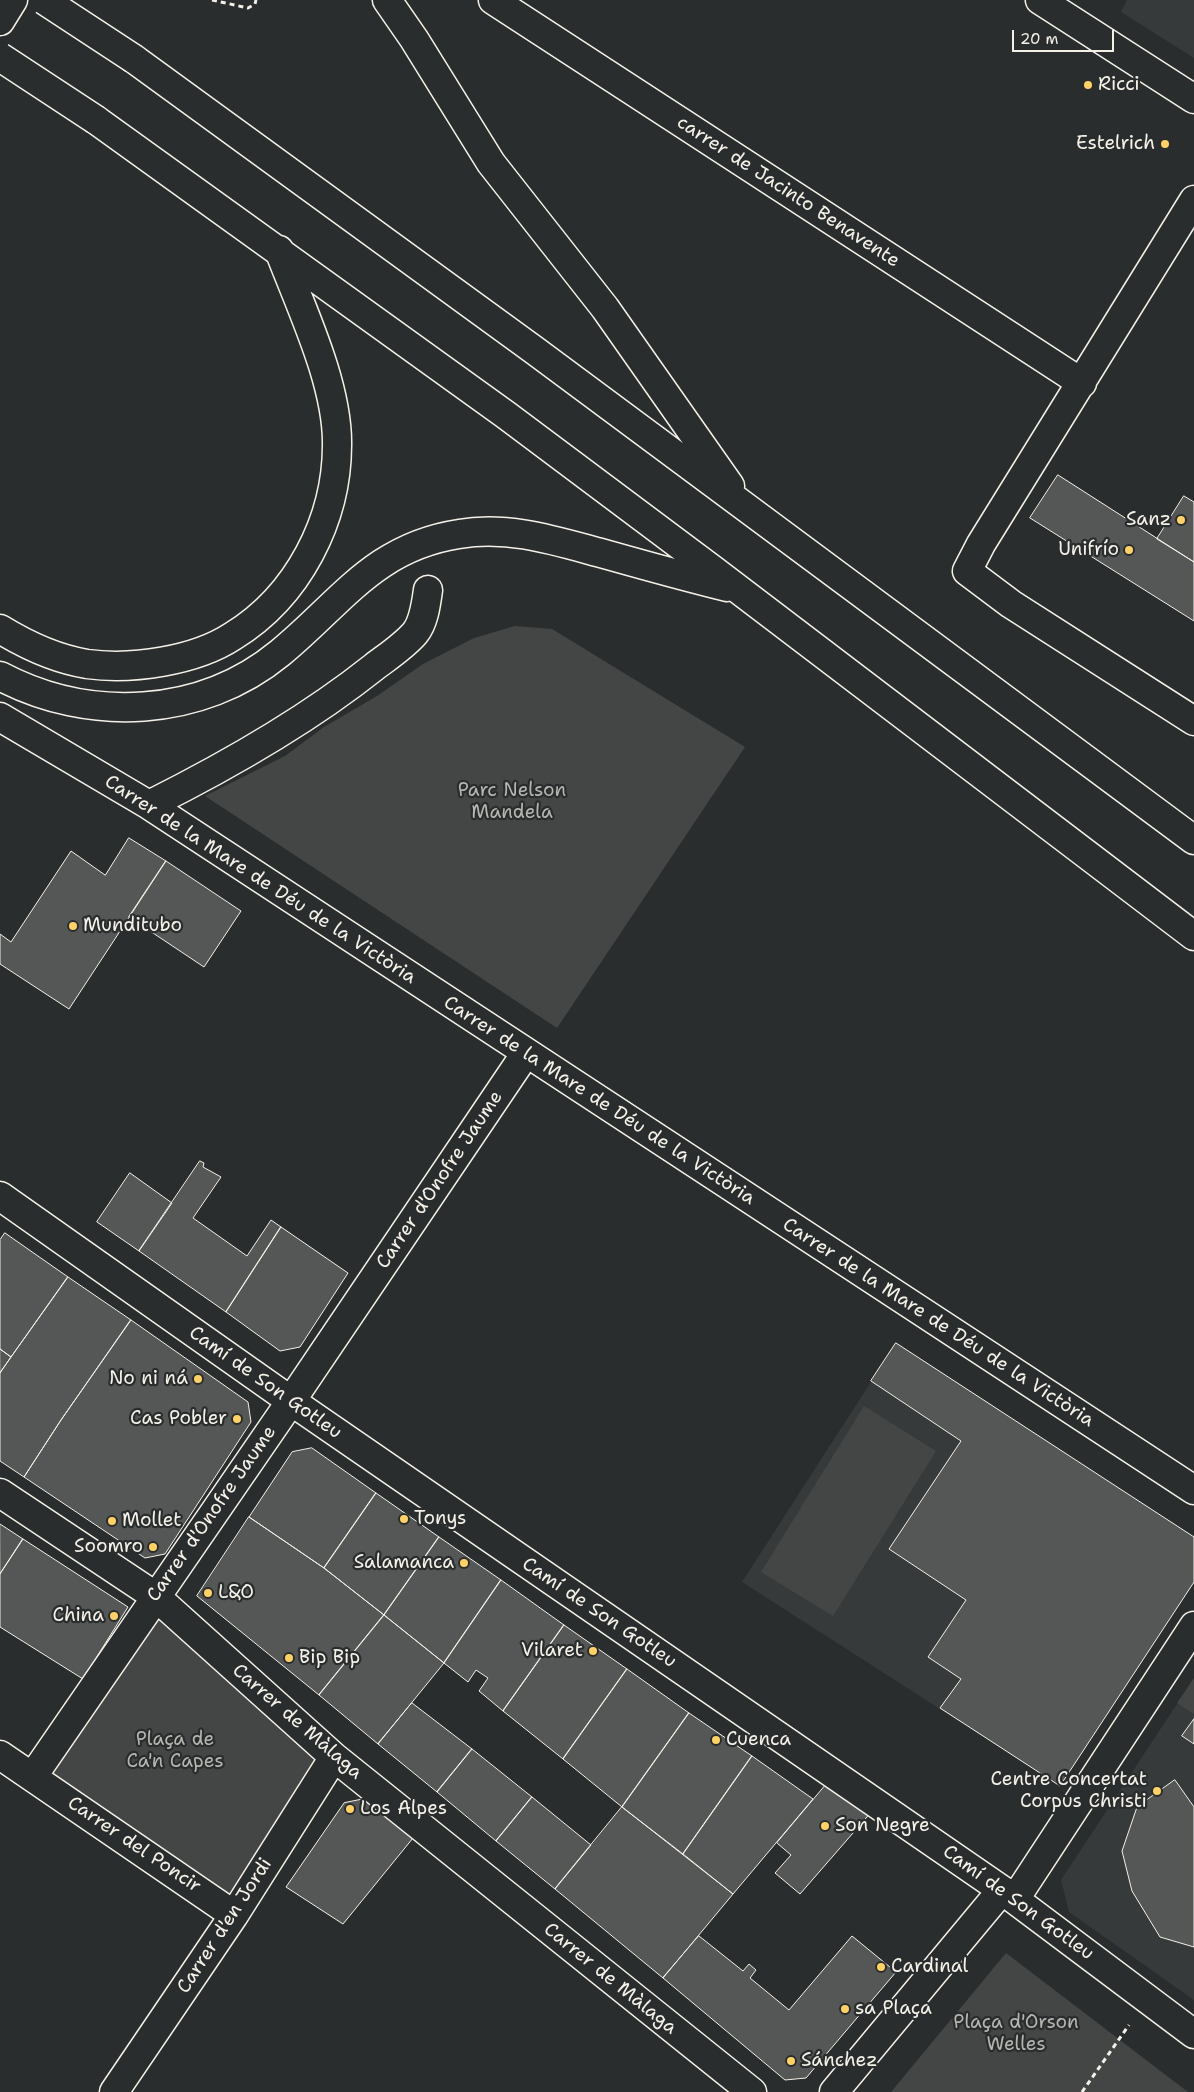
<!DOCTYPE html>
<html>
<head>
<meta charset="utf-8">
<style>
	body { margin:0 }
	#map { position:relative; width:1194px; height:2092px; overflow:hidden; background:#2a2d2e; font-family:"Shantell Sans",sans-serif }
	canvas { display:block }
	.scale { position:absolute; left:1012px; top:30px; width:102px; height:22px; box-sizing:border-box; border:2px solid #f4f1e8; border-top:0; padding-left:6px; font-size:15px; line-height:18px; white-space:nowrap; color:#f4f1e8; -webkit-text-stroke:4px #2a2d2e; paint-order:stroke }
</style>
</head>
<body>
<div id="map">
<canvas width="1194" height="2092"></canvas>
<div class="scale">20 m</div>
</div>
<script>
const context = document.querySelector('canvas').getContext('2d');
context.lineJoin = 'round';
function fill(path, color) { context.fillStyle = color; context.fill(path, 'evenodd'); }
function trace(path, color, width, dash) { context.strokeStyle = color; context.lineWidth = width; context.lineCap = dash ? 'butt' : 'round'; context.setLineDash(dash || []); context.stroke(path); }
function write(font, color, halo, rows, align = 'center') {
  context.font = font + ' "Shantell Sans",sans-serif'; context.lineWidth = 4.5; context.setLineDash([]); context.textBaseline = 'middle'; context.strokeStyle = halo; context.fillStyle = color; for (const [text, x, y, turn = 0] of rows) {
    context.save(); context.translate(x, y); context.rotate((+turn || 0) * Math.PI / 180); context.textAlign = isNaN(turn) ? turn : align; if (halo) context.strokeText(text, 0, 0); context.fillText(text, 0, 0); context.restore();
  }
}
const built = new Path2D(`
	M1127 0H1194V58L1121 12Z
	M896 1343 1194 1537V1582L1060 1786 742 1582Z
	M1194 1678V2000L1069 1912 1061 1880Z`);
const green = new Path2D(`
	M515 626 552 629 745 747 557 1028 205 796 285 756 324 727 377 696 423 664 474 638Z
	M864 1406 936 1451 833 1616 761 1572Z
	M155 1596 334 1757 234 1915 33 1776Z
	M1194 1678V1714L1177 1703Z
	M1006 1953 1188 2092H891Z`);
const building = new Path2D(`
	M1058 475 1194 562V621L1030 518Z
	M1184 496 1194 502V562L1157 539Z
	M129 838 166 861 69 1009 0 964V934L11 942 71 851 105 875Z
	M166 861 241 911 204 967 129 917Z
	M200 1161 204 1163 203 1167 221 1177 193 1218 247 1256 271 1220 281 1227 226 1312 139 1251Z
	M130 1173 172 1203 139 1251 97 1222Z
	M281 1227 348 1273 300 1347 280 1351 226 1312Z
	M5 1233 68 1277 11 1357 0 1349V1240Z
	M68 1277 131 1320 61 1420 24 1477 0 1461V1373Z
	M131 1320 248 1402 251 1422 165 1554 145 1558 24 1477 61 1420Z
	M896 1343 1194 1537V1582L1060 1786 940 1708 961 1679 928 1657 966 1600 889 1549 961 1441 871 1381Z
	M0 1349 11 1357 0 1373Z
	M312 1448 376 1493 324 1568 249 1517 292 1452Z
	M376 1493 439 1537 384 1615 324 1568Z
	M249 1517 324 1568 384 1615 319 1695 197 1596Z
	M0 1524 23 1539 0 1574Z
	M439 1537 501 1580 444 1663 384 1615Z
	M23 1539 128 1607 83 1679 0 1627V1574Z
	M501 1580 564 1625 503 1711 479 1691 488 1678 476 1670 468 1682 444 1663Z
	M384 1615 444 1663 378 1744 319 1695Z
	M564 1625 627 1669 563 1759 503 1711Z
	M627 1669 689 1713 622 1807 563 1759Z
	M412 1703 472 1749 437 1792 378 1744Z
	M689 1713 752 1756 683 1854 622 1807Z
	M1194 1719V1744L1182 1736Z
	M472 1749 532 1797 496 1841 437 1792Z
	M752 1756 813 1799 733 1894 683 1854Z
	M830 1780 873 1810 800 1894 775 1873 791 1855 777 1843Z
	M1175 1780 1194 1807V1947L1160 1937 1132 1891 1122 1851 1137 1807Z
	M532 1797 591 1845 555 1889 496 1841Z
	M364 1799 413 1838 343 1924 286 1887 344 1803Z
	M622 1807 733 1894 663 1978 555 1889Z
	M699 1936 743 1971 749 1964 756 1970 750 1978 789 2010 852 1936 896 1972 806 2078 785 2080 663 1978Z`);
const path = new Path2D(`
	M212 0 248 8 255 4 256 0
	M1082 2092 1129 2025`);
const minor = new Path2D(`
	M493 0 1082 383
	M1040 0 1194 99
	M1194 200 981 544 967 571 1011 604 1194 721
	M0 717 149 805 1194 1490
	M149 805C227 766 305 722 374 667 387 657 404 646 415 633 424 622 426 604 428 590
	M0 1196 291 1401 1002 1890 1194 2034
	M0 1493 155 1596 334 1757 752 2092
	M0 1755 234 1915
	M33 1776 291 1401 526 1053
	M1015 1899 1194 1626
	M114 2092 234 1915 334 1757
	M834 2092 1002 1890`);
const major = new Path2D(`
	M0 21 13 0`);
const highway = new Path2D(`
	M387 0 414 39 491 163 605 308 730 486
	M134 59 534 350 1194 840
	M96 120 506 415 713 570 1194 936
	M0 629C26 645 56 659 87 664 132 670 195 661 233 636 298 596 337 520 337 445 338 384 301 308 279 250
	M0 676C89 723 201 718 280 653 341 603 374 547 459 534 510 525 559 542 608 555 647 566 687 577 727 587`);
const highwayBridge = new Path2D(`
	M44 0 134 59
	M0 57 96 120`);
const markers = [
	[1088,85,5,"#ffd166"],
	[1165,144,5,"#ffd166"],
	[1181,520,5,"#ffd166"],
	[1129,550,5,"#ffd166"],
	[73,926,5,"#ffd166"],
	[198,1379,5,"#ffd166"],
	[237,1419,5,"#ffd166"],
	[404,1519,5,"#ffd166"],
	[112,1521,5,"#ffd166"],
	[153,1547,5,"#ffd166"],
	[464,1563,5,"#ffd166"],
	[208,1593,5,"#ffd166"],
	[114,1616,5,"#ffd166"],
	[593,1651,5,"#ffd166"],
	[289,1658,5,"#ffd166"],
	[716,1740,5,"#ffd166"],
	[1157,1791,5,"#ffd166"],
	[350,1809,5,"#ffd166"],
	[825,1826,5,"#ffd166"],
	[881,1967,5,"#ffd166"],
	[845,2009,5,"#ffd166"],
	[791,2061,5,"#ffd166"]
];
const poiNames = [
	["Ricci",1098,85],
	["Estelrich",1155,144,"right"],
	["Sanz",1171,520,"right"],
	["Unifrío",1119,550,"right"],
	["Munditubo",83,926],
	["No ni ná",188,1379,"right"],
	["Cas Pobler",227,1419,"right"],
	["Tonys",414,1519],
	["Mollet",122,1521],
	["Soomro",143,1547,"right"],
	["Salamanca",454,1563,"right"],
	["L&O",218,1593],
	["China",104,1616,"right"],
	["Vilaret",583,1651,"right"],
	["Bip Bip",299,1658],
	["Cuenca",726,1740],
	["Centre Concertat",1147,1780,"right"],
	["Corpus Christi",1147,1802,"right"],
	["Los Alpes",360,1809],
	["Son Negre",835,1826],
	["Cardinal",891,1967],
	["sa Plaça",855,2009],
	["Sánchez",801,2061]
];
const streetNames = [
	["carrer de Jacinto Benavente",788,192,33],
	["Carrer de la Mare de Déu de la Victòria",260,880,33],
	["Carrer de la Mare de Déu de la Victòria",599,1101,33],
	["Carrer d'Onofre Jaume",440,1180,-56],
	["Carrer de la Mare de Déu de la Victòria",938,1323,33],
	["Camí de Son Gotleu",265,1383,35],
	["Carrer d'Onofre Jaume",212,1514,-55],
	["Camí de Son Gotleu",599,1613,34],
	["Carrer de Màlaga",297,1722,41],
	["Carrer del Poncir",134,1845,34],
	["Camí de Son Gotleu",1018,1903,36],
	["Carrer d'en Jordi",225,1926,-57],
	["Carrer de Màlaga",610,1979,39]
];
const parkNames = [
	["Parc Nelson",512,791],
	["Mandela",512,813],
	["Plaça de",175,1740],
	["Ca'n Capes",175,1762],
	["Plaça d'Orson",1016,2023],
	["Welles",1016,2045]
];
fill(built, '#373a3a');
fill(green, '#444645');
fill(building, '#555756');
trace(building, '#f4f1e8', 1);
trace(minor, '#f4f1e8', 31);
trace(major, '#f4f1e8', 31);
trace(highway, '#f4f1e8', 31);
trace(path, '#f4f1e8', 3, [5, 4]);
trace(minor, '#2a2d2e', 28);
trace(major, '#2a2d2e', 28);
trace(highway, '#2a2d2e', 28);
trace(highwayBridge, '#f4f1e8', 31, []);
trace(highwayBridge, '#2a2d2e', 28);
for (const [x, y, r, color] of markers) { const dot = new Path2D(); dot.arc(x, y, r, 0, 2 * Math.PI); context.fillStyle = color; context.fill(dot); trace(dot, '#2a2d2e', 2); }
write('19px', '#f4f1e8', '#2a2d2e', poiNames, 'left');
write('19px', '#f4f1e8', '#2a2d2e', streetNames);
write('19px', '#b6b5af', '#2a2d2e', parkNames);
</script>
</body>
</html>
